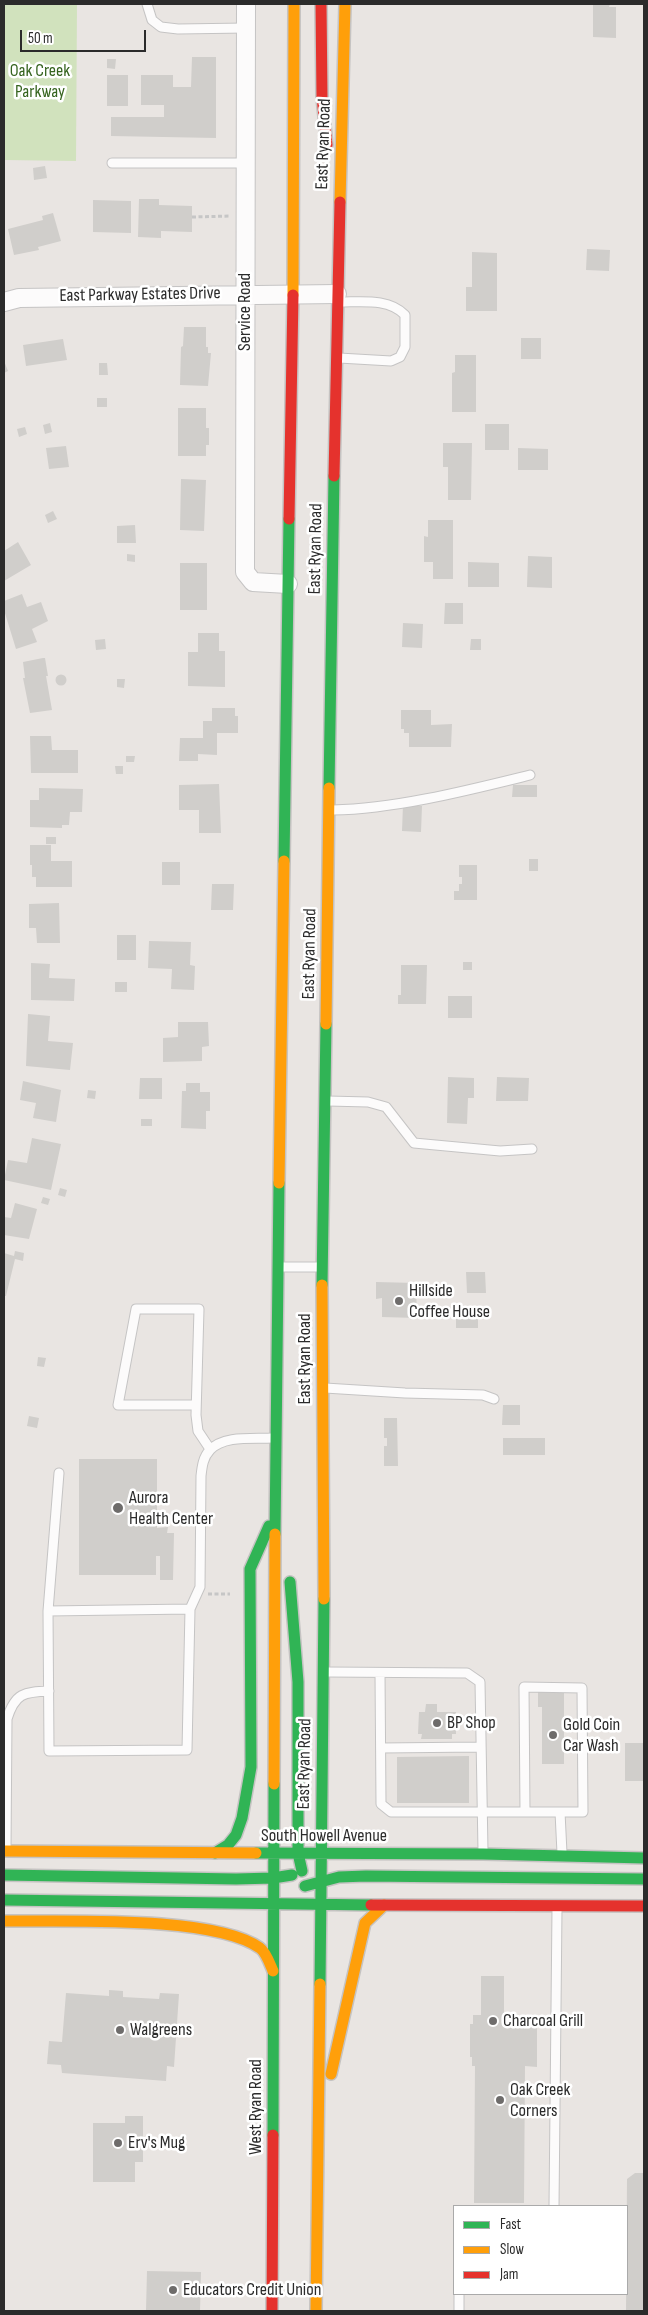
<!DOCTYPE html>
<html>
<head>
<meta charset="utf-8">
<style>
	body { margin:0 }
	#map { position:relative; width:648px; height:2315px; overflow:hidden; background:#e9e5e2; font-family:"Sofia Sans Condensed",sans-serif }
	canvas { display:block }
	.frame { position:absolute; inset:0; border:5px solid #2b2b2b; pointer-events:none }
	.legend { position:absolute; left:453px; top:2205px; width:175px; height:90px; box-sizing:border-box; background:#fff; border:1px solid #aaa; margin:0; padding:6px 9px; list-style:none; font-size:15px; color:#2b2b2b }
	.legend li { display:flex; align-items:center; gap:10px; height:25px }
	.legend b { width:25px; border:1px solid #aaa }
	.scale { position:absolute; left:20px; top:30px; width:126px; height:22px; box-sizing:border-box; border:2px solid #2b2b2b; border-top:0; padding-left:6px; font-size:15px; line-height:18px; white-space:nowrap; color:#2b2b2b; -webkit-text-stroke:4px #fff; paint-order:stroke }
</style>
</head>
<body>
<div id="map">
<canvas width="648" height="2315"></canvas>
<div class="frame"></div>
<ul class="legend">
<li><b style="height:6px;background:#30b455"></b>Fast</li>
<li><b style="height:6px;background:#ff9f0a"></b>Slow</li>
<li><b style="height:6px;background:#e5322d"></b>Jam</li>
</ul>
<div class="scale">50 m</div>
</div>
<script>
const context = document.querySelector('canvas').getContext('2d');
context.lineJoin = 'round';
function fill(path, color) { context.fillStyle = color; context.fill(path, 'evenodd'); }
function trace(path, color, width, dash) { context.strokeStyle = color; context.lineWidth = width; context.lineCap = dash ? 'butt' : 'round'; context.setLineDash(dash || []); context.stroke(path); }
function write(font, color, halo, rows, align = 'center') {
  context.font = font + ' "Sofia Sans Condensed",sans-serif'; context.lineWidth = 5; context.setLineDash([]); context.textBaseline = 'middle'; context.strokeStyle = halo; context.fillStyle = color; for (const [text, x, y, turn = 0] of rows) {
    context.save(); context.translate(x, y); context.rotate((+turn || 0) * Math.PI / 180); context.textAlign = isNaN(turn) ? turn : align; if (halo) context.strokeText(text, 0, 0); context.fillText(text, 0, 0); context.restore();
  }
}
const green = new Path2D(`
	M4 4H77L76 161 4 160Z`);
const building = new Path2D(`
	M593 4H610L609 7H616V38L593 37Z
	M192 57H216V138L111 136V117H164V105H141V75H173V87H191Z
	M107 59H116L115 69 107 68Z
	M107 75H128V106H107Z
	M45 166 47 178 34 180 33 168Z
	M139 199H159V205L192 206V232L161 231V238L138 237Z
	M93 200 131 201V233L93 232Z
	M53 213 61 241 38 247 39 250 14 255 8 229 43 220 42 216Z
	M587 249 610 250 609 271 586 270Z
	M472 252 497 253V311H466V287H472Z
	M184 327H206V347H208V353H211L208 386 180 385 181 347 183 346Z
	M521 338H541V359H521Z
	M63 339 67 360 26 366 23 345Z
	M455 355H476V412H452V373L455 372Z
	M4 361 8 371 4 373Z
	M99 363H107L108 375H99Z
	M97 398H107V407H97Z
	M178 408H206V428H209V445H206V456H178Z
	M50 423 52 432 45 434 43 425Z
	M485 424H509V450H485Z
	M25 427 27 434 19 437 17 429Z
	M443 443H472L471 500H448V467H443Z
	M66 446 69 467 49 469 46 448Z
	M518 448 548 449V470H518Z
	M181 479 206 480 204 531 180 530Z
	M53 511 57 519 48 523 45 515Z
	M428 520H453V579H433V562H424V536L428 537Z
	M135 525 136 543H117V526Z
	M18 542 31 565 4 581V551Z
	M127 554 135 555V562L127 561Z
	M528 556 552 557V588L527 587Z
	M468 562 499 563V587H468Z
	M180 563H207V610H180Z
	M22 594 27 607 41 602 48 621 32 629 37 642 16 649 4 610V601Z
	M445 603H463V624H444Z
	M403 623 423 624 422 648 402 647Z
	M198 633H219V651H225V687L188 686V652H198Z
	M105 639 106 649 96 650 95 640Z
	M471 639H481V650H470Z
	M43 658H45L48 676H46L52 710 30 713 23 678H25L23 662Z
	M55.5 680a5.5 5.5 0 1 1 11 0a5.5 5.5 0 1 1-11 0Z
	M117 679H125L124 688 117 687Z
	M212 708H235V716H238V733H217V755L198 754V761H179L180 738H203V721H212Z
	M401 710H431V725L452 724 451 747H409V733H404V729H401Z
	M30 736H51L52 750H78V773H31Z
	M126 756H135L134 762H126Z
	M115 766H123V774H116Z
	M219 784 221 833H199V810H179V785Z
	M513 785H537V797H512Z
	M39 788 83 789 82 812H70L69 825H62V828L30 827V800H39Z
	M403 805 422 806 421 832 402 831Z
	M46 837H56V844H46Z
	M30 845H51V861H72V887H36V877H32V865H30Z
	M529 859H538V871H529Z
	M162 862H180V885H162Z
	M459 865H477V900H454V891H459V884H462V877H459Z
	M212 884H234L233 910H211Z
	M59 903 60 943H37L36 928H29V904Z
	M117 935H136V960H117Z
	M149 941 191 942 190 965 195 966 194 990 171 989 172 969 148 968Z
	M463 962H472V970H463Z
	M31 963 50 964 49 978 75 979 74 1001 31 1000Z
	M401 965H427L426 1004H398V995H401Z
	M115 982H127V992H115Z
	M448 996H472V1018H448Z
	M28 1014 50 1016 48 1041 73 1043 70 1070 26 1066Z
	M178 1022H208L209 1046 202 1047V1061L163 1062V1038L178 1037Z
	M448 1077 474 1078V1098H468L467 1124 447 1123Z
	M497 1077 529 1078 528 1101H496Z
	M140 1078H162V1099H139Z
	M23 1081 61 1090 56 1122 33 1118 36 1103 20 1100Z
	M186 1083H200V1092H210V1111H206V1129L181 1128 182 1091H186Z
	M88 1090 96 1091 95 1099 87 1098Z
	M141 1119H152V1126H141Z
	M32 1138 61 1144 51 1190 4 1180 8 1160 27 1163Z
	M60 1188 67 1190 65 1197 58 1195Z
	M43 1197 50 1199 48 1205 41 1203Z
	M15 1203 37 1209 29 1239 4 1235V1217L11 1218Z
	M15 1251 24 1253 23 1261 15 1259 6 1296H4V1253L14 1256Z
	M466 1272H485L486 1293H467Z
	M376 1282 416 1283 417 1318 382 1317V1298L376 1299Z
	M456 1318H478V1328H456Z
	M38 1357 46 1358 44 1367 37 1366Z
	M503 1405H520V1425H502Z
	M29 1416 39 1418 37 1428 27 1426Z
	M384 1418H397L398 1466H384V1446H387V1438H384Z
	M503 1438H545V1455H503Z
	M79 1459H157V1528L168 1527 167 1533H174L173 1580H160V1556H156V1575H79Z
	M538 1692H564V1764H542V1707H538Z
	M426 1704H437V1712H456V1734H452V1739H421L422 1734H418L419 1712H425Z
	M625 1743H644V1781H625Z
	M469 1756V1803H397V1757Z
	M481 1976H504V2016H537V2067L525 2066 524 2203H474L475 2066H472V2057H470V2024H473V2015H481Z
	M109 1990 123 1991V1997L159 1999 160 1993 179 1994 174 2067 167 2066 166 2081 62 2073 61 2065 47 2064 49 2041 62 2042 66 1993 109 1996Z
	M125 2116H143V2162H135V2182H93V2123H125Z
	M635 2173H644V2311H626L627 2179Z
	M147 2271 201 2272 200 2311 146 2310Z`);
const path = new Path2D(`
	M192 217 230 216
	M208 1594H230`);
const lane = new Path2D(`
	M147 4 152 20 161 27 178 29 246 28
	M112 163H246
	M339 358 391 361 400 357 405 347V315C389 298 362 302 340 302
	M333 810C395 809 469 790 530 775
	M328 1101 368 1102 386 1107 414 1143 500 1151 532 1149
	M280 1267H319
	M325 1388 405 1393 483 1395 494 1399
	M196 1405H118L136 1309H199L196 1415 198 1431 210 1449
	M59 1473 48 1611 49 1751 187 1750 190 1609
	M48 1611 190 1609 200 1587 201 1476C202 1467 203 1457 210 1450 224 1435 253 1439 272 1438
	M327 1672 467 1673 480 1682 483 1851
	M380 1673 381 1804 391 1812C455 1812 519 1812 583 1812L582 1688 524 1687 525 1812
	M381 1748 481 1747
	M560 1812 562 1853
	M6 1849 7 1719C15 1693 24 1692 49 1691
	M554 2206 557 1909
	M459 2311V2294`);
const street = new Path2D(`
	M246 4 245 572 253 582 288 584
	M4 302 19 298 337 294`);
const fast = new Path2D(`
	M329 788 334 476
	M284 861 289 519
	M322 1285 326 1024
	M275 1534 279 1183
	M290 1582 298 1682V1853L302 1871
	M215 1853 228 1845 236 1835 242 1818 251 1767 250 1569 269 1526
	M256 1853 483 1854 644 1858
	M4 1875 236 1879 273 1878 292 1875
	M305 1886 339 1877 366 1876 644 1879
	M4 1900 371 1905
	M320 1984 324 1599
	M273 2135 274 1784`);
const slow = new Path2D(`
	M340 202 345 4
	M293 295 294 4
	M326 1024 329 788
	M279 1183 284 861
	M322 1285 324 1599
	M274 1784 275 1534
	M4 1851 256 1853
	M4 1921C64 1922 213 1915 260 1948 266 1952 270 1964 273 1971
	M331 2074 365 1923 384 1905
	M316 2311 320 1984`);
const jam = new Path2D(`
	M321 4 322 97 327 145
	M334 476 340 202
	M289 519 293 295
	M371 1905 644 1906
	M272 2311 273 2135`);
const markers = [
	[399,1301,5,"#6e6c6b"],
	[118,1508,6,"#6e6c6b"],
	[437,1723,5,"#6e6c6b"],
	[553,1735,5,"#6e6c6b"],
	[493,2021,5,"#6e6c6b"],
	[120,2030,5,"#6e6c6b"],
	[500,2100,5,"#6e6c6b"],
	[118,2143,5,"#6e6c6b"],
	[173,2290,5,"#6e6c6b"]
];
const parkNames = [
	["Oak Creek",40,71],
	["Parkway",40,92]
];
const streetNames = [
	["East Ryan Road",324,144,-88],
	["East Parkway Estates Drive",140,295,-1],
	["Service Road",245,312,-90],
	["East Ryan Road",316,549,-89],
	["East Ryan Road",310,954,-89],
	["East Ryan Road",305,1359,-90],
	["East Ryan Road",305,1764,-89],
	["South Howell Avenue",324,1836],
	["West Ryan Road",256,2107,-90]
];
const poiNames = [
	["Hillside",409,1291],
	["Coffee House",409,1312],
	["Aurora",129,1498],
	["Health Center",129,1519],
	["BP Shop",447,1723],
	["Gold Coin",563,1725],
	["Car Wash",563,1746],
	["Charcoal Grill",503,2021],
	["Walgreens",130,2030],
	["Oak Creek",510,2090],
	["Corners",510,2111],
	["Erv's Mug",128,2143],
	["Educators Credit Union",183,2290]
];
fill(green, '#d1e2bd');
fill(building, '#d0cecb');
trace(lane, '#c5c4c4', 11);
trace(street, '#c5c4c4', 20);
trace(fast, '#c5c3c2', 14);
trace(slow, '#c5c3c2', 14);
trace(jam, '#c5c3c2', 14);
trace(path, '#c6c6c6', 3, [4, 2.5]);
trace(lane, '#fcfbfb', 9);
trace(street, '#fcfbfb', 18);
trace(fast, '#30b455', 11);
trace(slow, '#ff9f0a', 11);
trace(jam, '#e5322d', 11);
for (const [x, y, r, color] of markers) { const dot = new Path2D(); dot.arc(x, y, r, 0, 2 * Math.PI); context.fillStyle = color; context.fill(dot); trace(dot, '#fff', 2); }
write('18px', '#36641f', '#fff', parkNames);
write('18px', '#2b2b2b', '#fff', streetNames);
write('18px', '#2b2b2b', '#fff', poiNames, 'left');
</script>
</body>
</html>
